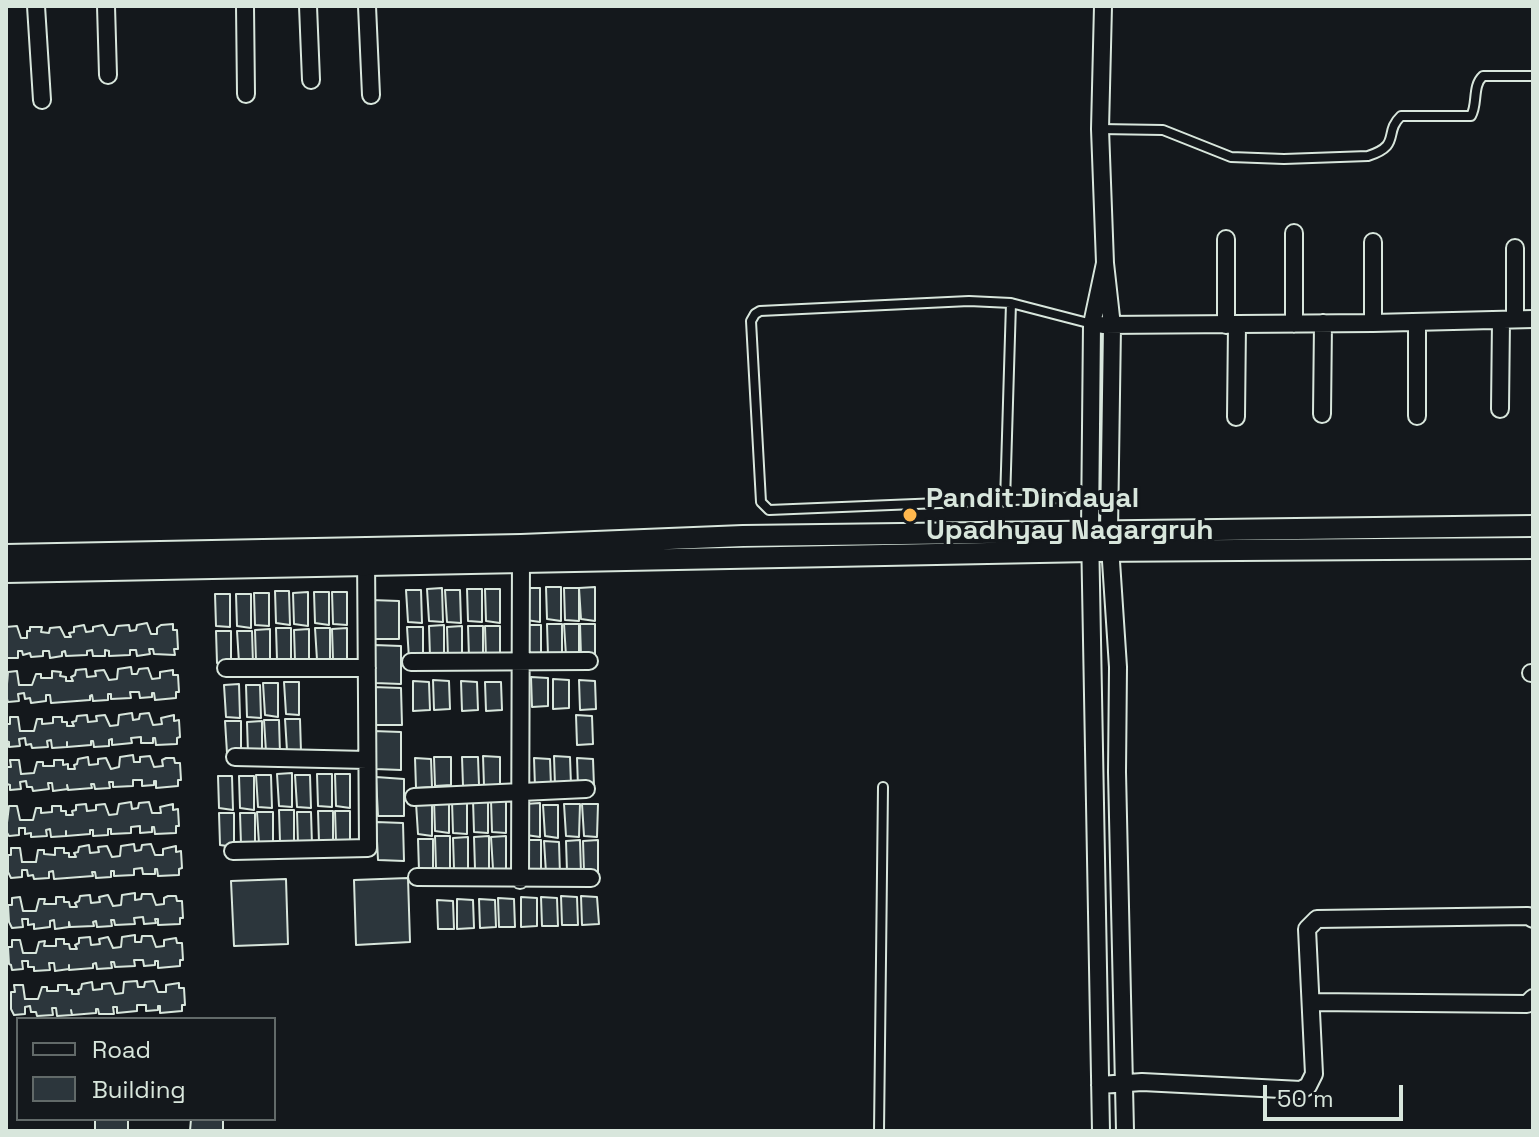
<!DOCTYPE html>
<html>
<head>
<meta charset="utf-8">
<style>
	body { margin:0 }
	#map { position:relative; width:1539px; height:1137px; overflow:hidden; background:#14181c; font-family:"Space Grotesk",sans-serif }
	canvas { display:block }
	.frame { position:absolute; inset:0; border:8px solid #d8e6dc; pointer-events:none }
	.legend { position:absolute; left:16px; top:1017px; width:260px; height:104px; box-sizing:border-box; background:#14181c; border:2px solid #626a69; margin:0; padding:10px 14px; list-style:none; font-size:24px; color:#d8e6dc }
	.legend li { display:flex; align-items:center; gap:16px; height:40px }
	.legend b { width:40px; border:2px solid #626a69 }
	.scale { position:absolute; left:1263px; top:1085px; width:140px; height:36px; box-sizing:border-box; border:4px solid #d8e6dc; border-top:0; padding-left:10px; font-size:24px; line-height:28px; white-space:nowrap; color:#d8e6dc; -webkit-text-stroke:6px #14181c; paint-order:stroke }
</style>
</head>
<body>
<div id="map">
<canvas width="1539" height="1137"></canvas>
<div class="frame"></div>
<ul class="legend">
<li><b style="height:10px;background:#14181c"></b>Road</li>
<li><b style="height:22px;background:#2c363c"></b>Building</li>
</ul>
<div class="scale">50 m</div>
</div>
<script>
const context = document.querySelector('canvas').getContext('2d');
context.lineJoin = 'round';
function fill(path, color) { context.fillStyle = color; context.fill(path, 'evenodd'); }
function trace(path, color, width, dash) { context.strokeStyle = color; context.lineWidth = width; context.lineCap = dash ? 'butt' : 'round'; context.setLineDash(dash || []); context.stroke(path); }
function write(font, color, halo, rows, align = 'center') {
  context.font = font + ' "Space Grotesk",sans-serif'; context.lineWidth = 6; context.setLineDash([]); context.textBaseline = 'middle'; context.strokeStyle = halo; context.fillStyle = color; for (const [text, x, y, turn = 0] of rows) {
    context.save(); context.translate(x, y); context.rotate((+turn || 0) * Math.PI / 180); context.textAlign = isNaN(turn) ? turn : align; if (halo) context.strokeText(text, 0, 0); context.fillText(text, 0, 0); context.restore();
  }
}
const building = new Path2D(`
	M546 587H561V621L547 619Z
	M595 587V621L581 619 579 588Z
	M442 588 443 622 429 621 427 589Z
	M525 588H540V622L526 620Z
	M564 588H579V621L565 620Z
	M467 589H482V622L468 621Z
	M485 589H500V623L486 621Z
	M406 590H421L422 623 408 622Z
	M445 590H460L461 623 447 622Z
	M275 591H289L290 625 276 623Z
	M308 592V626L294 624 293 593Z
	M314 592H329V625L315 623Z
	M332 592H347V625L333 624Z
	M254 593H269V626L255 625Z
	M215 594H230V627L216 626Z
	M236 594H251V628L237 626Z
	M371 600 399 601V639H373Z
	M147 623 151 634H157V628L161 625 173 624V630H177L178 649H174L175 655 154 654 153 649H149L150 654 137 656 136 650H130V655L109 656V651L105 650V656H93L92 650 87 651V655L66 656 65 651 62 652V656L50 658 49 651H43V656L31 657 30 653 23 655 22 651H18V658H6V627L17 626 21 638H27V631H30V627H42L41 632 49 633 50 628 60 627 65 637H71L69 633 74 632V627L84 625 86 632 93 631V627L103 625 108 635H114L117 626 129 625 130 631 136 630 137 625Z
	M547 624H562V658L548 656Z
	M564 624H579V658L566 656Z
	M580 624H595V657L581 656Z
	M444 625V659L430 657 429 626Z
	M526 625H541V659L528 657Z
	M462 626V660L448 658 447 627Z
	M468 626H483V659L469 658Z
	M485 626H500V659L486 658Z
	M407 627H423V660L409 659Z
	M276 628H291V662L277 660Z
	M315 628H330V662L317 660Z
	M347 628V662L333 660 332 629Z
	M270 629V663L256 661 255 630Z
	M309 629V663L295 661 294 630Z
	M216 631H231V664L217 663Z
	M237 631H252L253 664 239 663Z
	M374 645 401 646V684L375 683Z
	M131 667 132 674H137L139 669 148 668 152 679 160 678V672L173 670V675H178L179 692H176V698L155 700 154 693H152V697L140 698 139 692H130L131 698 111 699V694H108V700L93 701 92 695 90 696V700L51 703 50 695H46V701L31 703 30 698 25 699 24 693 18 694 19 701 8 702 6 696 8 672 17 671 19 685H32L36 674H41V678H52V671L61 672 60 676 66 677V681H73L71 677 75 675 76 670 86 669 87 677 96 676 95 671 104 670 109 680 117 679 118 669Z
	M531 677 548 678V706L532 707Z
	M553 679 569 680V708L553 709Z
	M433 680 449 681 450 709 434 710Z
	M579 680 595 681 596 709 580 710Z
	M413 681 429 682 430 710 413 711Z
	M461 681 477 682 478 710 462 711Z
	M284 682H299V715L286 714Z
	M485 682H501L502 710 486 711Z
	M263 683H278V717L265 715Z
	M239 684 240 718 226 717 224 685Z
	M246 685H260L261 718 247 717Z
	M373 687 401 688 402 725H375Z
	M132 713 133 720 139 719 140 714 149 713 153 725 162 724 161 718 174 715V721L179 720 180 737 177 738V744L156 745 155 738H153V743H141V737L131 738 132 743 112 745V739L109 740V746L94 747 93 741H91V745L67 747V742V747L52 748 51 740 47 741 48 747 32 748 31 744 26 745 25 738 19 739 20 746 9 747V742L6 741V724H10V717H18L20 731H34L37 719H42V724L53 723V717H62V722H67V726H74L72 722 76 721 77 716 87 715 88 722 97 721 96 716 105 715 110 726 118 725 119 715Z
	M576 715 592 716 593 744 577 745Z
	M285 719H300L301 752 287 751Z
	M264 720H279L280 754 266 752Z
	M225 721H241V755L227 753Z
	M262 721V755L248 754 247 722Z
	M373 731 401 732V770L375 769Z
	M133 755 134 762H140V757L150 756 154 767 163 766 162 760 166 758H174L175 763H180L181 780H178V786L156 788V781H154V785L142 786V780H133V786L113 787V782H109L110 788 95 789 94 784H91L92 788 68 790 67 785 68 789 53 791 52 783H48L49 789 33 791 32 787H27L26 781 20 782 21 789 10 790V785L7 784V767H11L10 760H19L21 774 34 773 37 762H43V766H54V760H63V765L68 764V769H75L74 765 77 764 78 759 88 757 89 765 98 764V759L106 758 111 769 119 767 120 757Z
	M483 756 500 757V785L484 786Z
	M554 756 570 757 571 785 555 786Z
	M434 757H451V785L435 786Z
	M462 757H478L479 785 463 786Z
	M415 758 431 759 432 787 416 788Z
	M534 758 550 759 551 786 535 787Z
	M577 758 593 759 594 786 578 787Z
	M292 773V807L279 806 277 774Z
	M317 774H332V807L318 806Z
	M335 774H350V808L336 806Z
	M256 775H271L272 808 258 807Z
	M295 775H310L311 808 297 807Z
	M218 776H232L233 810 219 808Z
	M239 776H254V810L240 808Z
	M376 777 404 779V816H378Z
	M449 799V833L435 831 434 800Z
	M473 800H488V833L474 832Z
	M491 800H506V833L492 832Z
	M452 801H467V834L453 833Z
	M131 802 132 809 138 808 139 803 149 802 152 813H161L160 807 173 804V810L178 809 179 826H176V833L155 834 154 827H152V832L140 833V826L131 827V833L111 834V829H108V835L93 836V830H90V834L66 836V831V836L51 837 50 829 46 830 47 836 31 837V833L25 834V828H19V835L9 836 6 831 9 806H17L20 820H33L36 808H41V813L52 812V806H61V811H66V815H73L72 811 76 810V805L86 804 87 811 96 810V805L105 804 109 815 117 814 119 804Z
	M432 802V836L418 834 416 803Z
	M540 803V837L526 835 525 804Z
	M564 804H580L579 837 566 836Z
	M582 804H598L597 837 584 836Z
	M543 805H558V838L545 836Z
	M279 810H294V844L280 842Z
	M318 811H333V844L319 843Z
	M335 811H350V844L336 842Z
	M257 812H273V845L259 844Z
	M297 812H311L312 845 298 844Z
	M219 813H234V847L220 845Z
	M240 813H255V847L241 845Z
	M376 822 403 823 404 861 378 860Z
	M435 836H450V870L436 868Z
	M489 836V870L475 869 474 837Z
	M506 836V870L493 869 491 837Z
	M468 837V871L454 869 453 838Z
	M418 839H433V873L419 871Z
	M526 840H541V874L528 872Z
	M580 840 581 874 567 872 566 841Z
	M598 840V874L584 872 583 841Z
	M544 841 559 842 560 875 546 873Z
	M134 844 135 851 141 850 142 845 151 844 155 855H163V849L176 846V852L181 851 182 868 179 869V875L158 876 157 869H155V874H143L142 868 134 869V875L114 876V871H111V877L96 878 95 872H92L93 876 54 879 53 871 49 872V878L34 879 33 875 28 876 27 870H22V877L11 878 8 872V855H11V848H20L22 862H36L38 850H44V854L55 855V848H64V853H69V857H76L74 853 78 852 79 847 89 845 90 853 99 852 98 847 107 846 112 857 120 856 121 846Z
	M408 878 410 942 356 945 354 880Z
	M286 879 288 944 234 946 231 881Z
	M135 893V900L141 899 142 894H152L156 905 164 904V898L168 896H176L177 901H182L183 918H180V924L158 925V919H155L156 923 144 924 143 917 134 918 135 924 115 925 114 920H111L112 926 97 927 96 921 93 922 94 926 70 927 69 922V927L55 929 54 920 50 921V927L34 929V924L28 925V919H22L23 927 12 928 9 922 8 905H12V898L20 897 23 911H36L39 899H45L44 904H56V897H64V902H69L70 907H77L75 903 79 901 80 896 90 895 91 903 100 902 99 897 108 895 113 906 121 905 122 895Z
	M561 896 577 897 578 925H562Z
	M581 896 597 897 599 924 582 925Z
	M521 897 537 898V926L521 927Z
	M541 897 557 898 558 926H542Z
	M498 898 514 899 515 927H499Z
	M457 899 473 900 474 928 457 929Z
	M479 899 495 900 496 927 480 928Z
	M437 900 453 901 454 929H438Z
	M135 935V942H141L142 936H152L156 947 164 946V940L176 938 177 943H182L183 960H180V966L158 968V961H155V965L144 966 143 960H134L135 966 115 967 114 962H111L112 968 97 969 96 963 93 964V968L69 970V965V969L55 971 54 963H49L50 970 34 971V967H28V961H22L23 969 12 970 11 965 9 964 8 947H12V940H20L23 953H36L39 942 45 941 44 946H56V939H64V944H69L70 949H77L75 945 79 943V938L90 937 91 945 100 944 99 939 108 937 113 948 121 947 122 937Z
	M137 981 138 987H144L145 982 154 981 158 992H166V985L179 983V988H184L185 1005H182V1011L160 1013V1006H158V1010L146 1011V1005H137V1011L117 1013V1007H113L114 1014H99L98 1009H96V1013L72 1015 71 1010 72 1015 57 1016 56 1008H52L53 1015 37 1016 36 1012H31L30 1006 25 1007V1014L14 1015 11 1009V992H15L14 985H23L25 999H38L42 987H47V991H58V985H67V990H72V994H79L78 990 81 989 82 984 92 982 93 990 102 989V984L111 983 115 994 123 993 124 982Z
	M95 1119H128V1131H95Z
	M191 1119H223V1131H190Z`);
const service = new Path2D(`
	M1100 129 1163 130 1231 157 1284 159 1368 156C1402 145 1383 133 1401 116H1471C1478 104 1472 86 1483 76H1533
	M1092 324 1011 303 969 301 760 311 755 314 751 321 761 502 769 510 1110 496
	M1005 502 1011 303
	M879 1131 883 787`);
const minor = new Path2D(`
	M36 6 42 100
	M106 6 108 75
	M245 6 246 94
	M308 6 311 80
	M367 6 371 95
	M1103 6 1100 129 1105 263
	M1226 239V325
	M1373 242V323
	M1515 319V248
	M1294 324V233
	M1103 325 1373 323 1533 319
	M1500 409 1501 320
	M1322 414 1323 323
	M1417 416V322
	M1236 417 1237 324
	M411 662 589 661
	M226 668H367
	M1531 673H1533
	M235 757 367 760
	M414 797 586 789
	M233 851 368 848 366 553
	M417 877 591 878
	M520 880 521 553
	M1311 1002 1527 1004 1533 998
	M1100 1085 1142 1082 1301 1090 1308 1086 1314 1074 1307 929 1317 919 1528 916 1533 919
	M1101 1131 1090 531 1092 324 1105 263 1112 326 1109 531 1118 667 1117 772 1125 1131`);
const tertiary = new Path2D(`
	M6 555 521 545 743 536 1533 526
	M6 572 1091 551 1533 548`);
const markers = [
	[910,515,8,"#ffb74d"]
];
const poiNames = [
	["Pandit Dindayal",926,499],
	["Upadhyay Nagargruh",926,531]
];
fill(building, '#2c363c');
trace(building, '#d8e6dc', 2);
trace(service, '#d8e6dc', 12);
trace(minor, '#d8e6dc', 20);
trace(tertiary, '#d8e6dc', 24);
trace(service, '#14181c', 8);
trace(minor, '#14181c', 16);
trace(tertiary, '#14181c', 20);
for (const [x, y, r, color] of markers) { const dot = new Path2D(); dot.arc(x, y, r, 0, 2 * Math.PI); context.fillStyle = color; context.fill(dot); trace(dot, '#14181c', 3); }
write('bold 28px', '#d8e6dc', '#14181c', poiNames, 'left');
</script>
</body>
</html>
